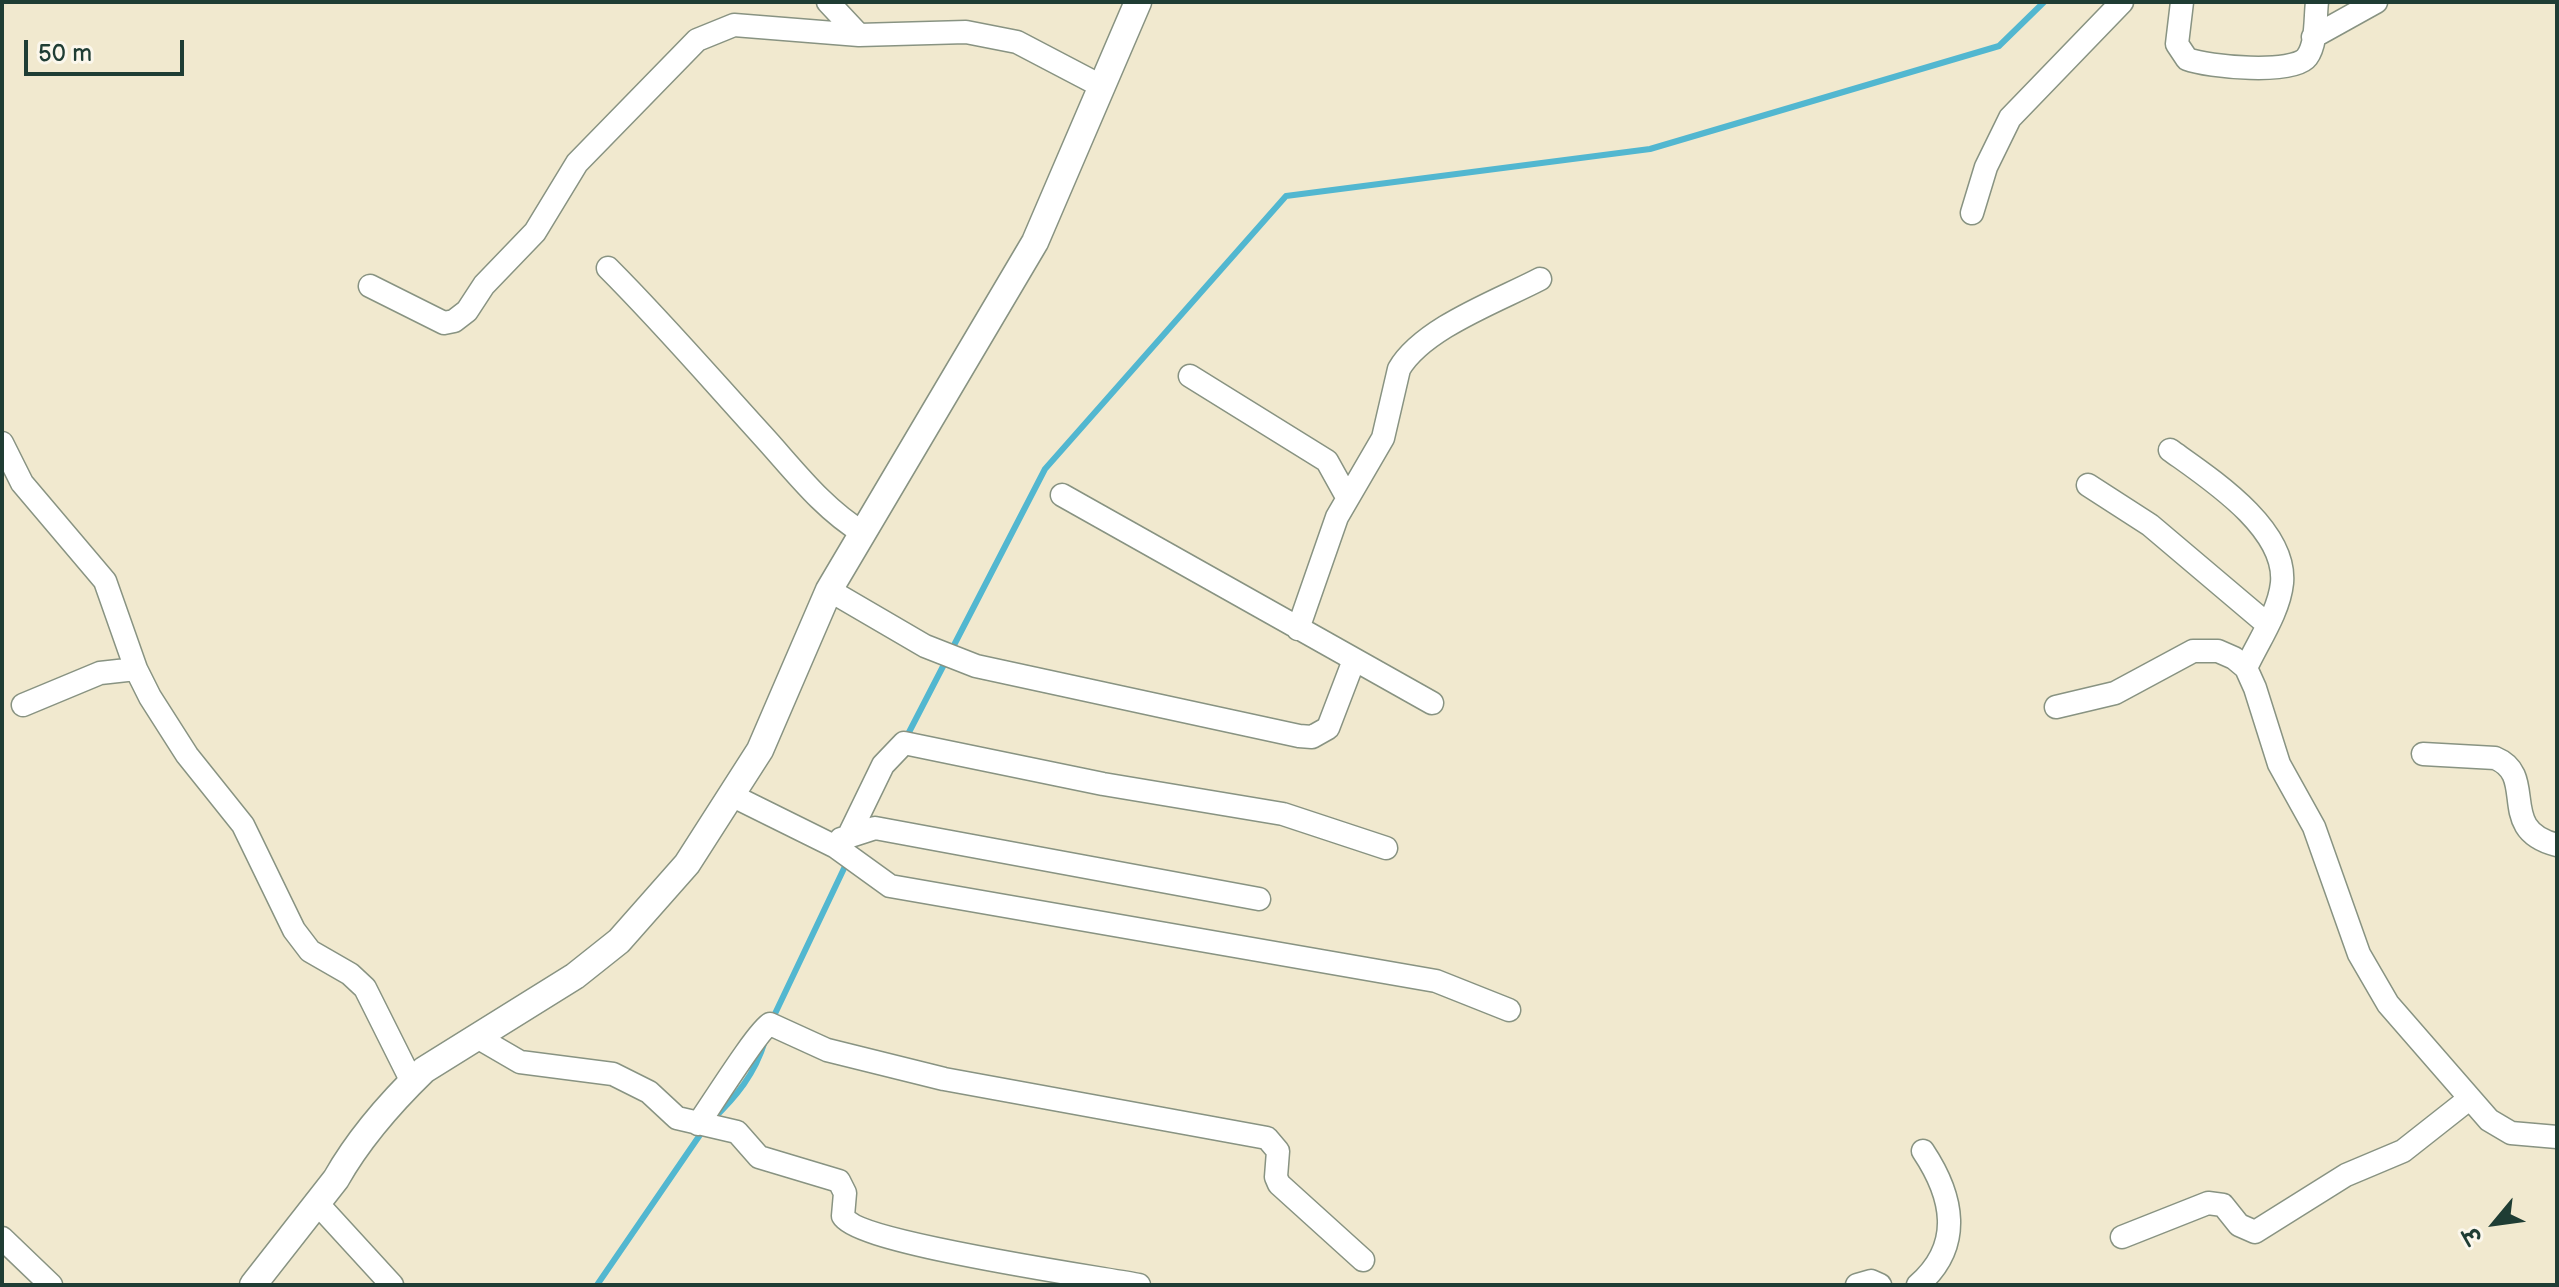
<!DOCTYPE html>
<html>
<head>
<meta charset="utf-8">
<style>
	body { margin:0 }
	#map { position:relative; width:2559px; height:1287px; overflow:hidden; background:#f1e9cf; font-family:"Balsamiq Sans","Playpen Sans Deva",sans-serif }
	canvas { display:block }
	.frame { position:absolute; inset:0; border:4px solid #1f3d34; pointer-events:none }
	.north { position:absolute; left:2455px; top:1183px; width:80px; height:80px; -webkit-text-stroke:6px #fbf7ec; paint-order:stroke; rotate:241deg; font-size:22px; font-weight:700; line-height:32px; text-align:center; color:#1f3d34 }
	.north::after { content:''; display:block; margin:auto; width:28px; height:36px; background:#1f3d34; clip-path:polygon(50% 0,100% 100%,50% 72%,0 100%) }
	.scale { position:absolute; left:24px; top:40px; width:160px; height:36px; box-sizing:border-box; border:4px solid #1f3d34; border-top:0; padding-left:10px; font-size:24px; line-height:28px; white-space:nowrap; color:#1f3d34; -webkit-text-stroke:6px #fbf7ec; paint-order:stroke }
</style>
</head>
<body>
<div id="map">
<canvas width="2559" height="1287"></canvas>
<div class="frame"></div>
<div class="north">उ</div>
<div class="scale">50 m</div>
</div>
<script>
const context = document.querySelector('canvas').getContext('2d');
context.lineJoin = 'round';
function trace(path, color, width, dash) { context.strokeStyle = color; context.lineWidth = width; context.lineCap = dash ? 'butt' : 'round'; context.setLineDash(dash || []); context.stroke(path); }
const stream = new Path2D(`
	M906 738 1045 469 1286 196 1650 149 1999 46 2044 2
	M772 1020 848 860
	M712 1120C736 1097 755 1074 765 1041
	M597 1285 704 1129`);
const minor = new Path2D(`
	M828 2 859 35
	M2182 2 2177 44 2187 59C2208 67 2294 75 2307 57 2317 43 2315 18 2317 2
	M2313 37 2376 2
	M1972 213 1986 167 2010 118 2122 2
	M608 268C662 322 711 379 762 435 794 470 822 508 863 533
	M370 286 444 323 454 321 467 311 484 285 535 232 577 163 697 40 734 25 859 35 966 32 1017 42 1101 86
	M1190 376 1327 461 1347 497
	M2 443 22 483 105 581 136 669 150 697 187 755 243 825 294 930 310 951 350 974 365 988 412 1082
	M2170 450C2209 478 2287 528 2282 583 2279 612 2258 642 2246 668
	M2088 485 2150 525 2267 624
	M1062 495 1432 703
	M829 590 925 646 976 666 1299 736 1312 737 1328 728 1354 660
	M1298 629 1337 517 1383 438 1399 369C1423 328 1498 301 1540 279
	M23 705 100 673 136 669
	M2056 707 2115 693 2193 651H2218L2234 658 2246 668 2255 688 2279 764 2314 827 2359 954 2388 1004 2489 1120 2511 1133 2557 1137
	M2423 754 2495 758C2539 776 2495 830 2557 845
	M733 796 836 847 890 886 1436 981 1509 1010
	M849 835 883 765 904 743 1103 784 1283 814 1386 848
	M841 839 875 828 1259 899
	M477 1037 520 1062 613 1074 649 1092 677 1118 737 1132 759 1157 839 1181 845 1193 843 1216C857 1243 1096 1277 1139 1285
	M698 1124C710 1107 759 1029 770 1024L827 1050 944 1079 1267 1138 1278 1151 1276 1177 1279 1184 1363 1260
	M316 1202 392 1285
	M2122 1237 2208 1203 2223 1205 2239 1225 2255 1232 2346 1175 2403 1151 2469 1099
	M2 1238 51 1285
	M1857 1285 1871 1281 1880 1285
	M1918 1285C1964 1245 1953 1196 1923 1151`);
const tertiary = new Path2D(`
	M253 1285 336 1179C358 1140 392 1101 424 1070L575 976 619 941 687 864 760 750 829 590 1035 242 1138 2`);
trace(stream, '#52b7d0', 6);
trace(minor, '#889382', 25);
trace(tertiary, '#889382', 29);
trace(minor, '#fff', 22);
trace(tertiary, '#fff', 26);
</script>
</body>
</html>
